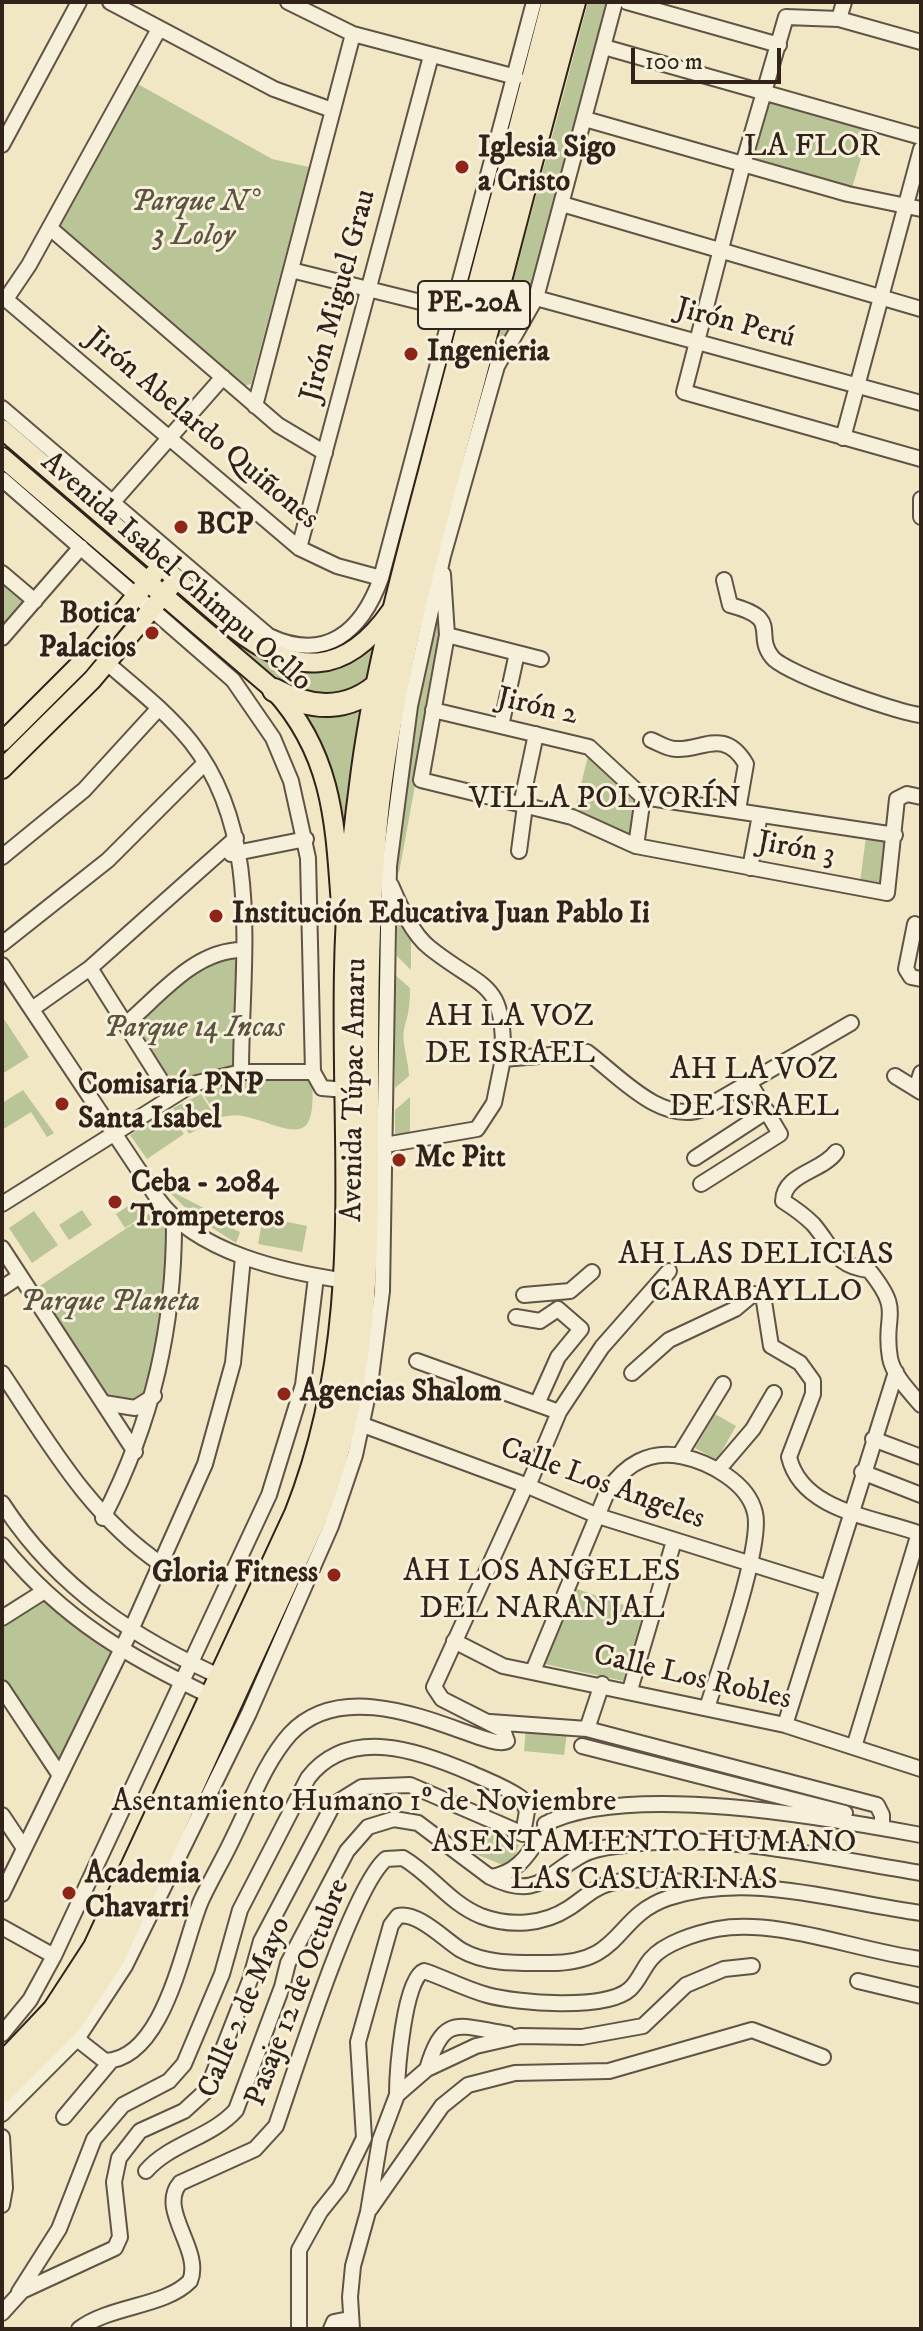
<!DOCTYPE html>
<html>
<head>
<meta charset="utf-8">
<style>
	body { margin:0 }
	#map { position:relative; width:923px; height:2331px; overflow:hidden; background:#f1e7c5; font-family:"IM FELL DW Pica",serif }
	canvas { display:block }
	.frame { position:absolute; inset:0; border:4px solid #31221a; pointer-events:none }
	.scale { position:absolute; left:631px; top:48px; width:150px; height:36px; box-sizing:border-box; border:4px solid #31221a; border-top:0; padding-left:10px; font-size:24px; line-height:28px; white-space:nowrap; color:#31221a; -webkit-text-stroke:6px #f6efd9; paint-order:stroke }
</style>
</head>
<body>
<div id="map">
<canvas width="923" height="2331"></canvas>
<div class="frame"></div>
<div class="scale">100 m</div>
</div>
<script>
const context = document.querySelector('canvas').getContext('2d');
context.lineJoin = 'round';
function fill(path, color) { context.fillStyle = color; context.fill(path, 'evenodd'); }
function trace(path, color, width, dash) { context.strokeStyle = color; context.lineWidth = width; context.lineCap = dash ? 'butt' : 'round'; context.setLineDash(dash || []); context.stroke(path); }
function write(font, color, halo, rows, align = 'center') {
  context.font = font + ' "IM FELL DW Pica",serif'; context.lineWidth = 6; context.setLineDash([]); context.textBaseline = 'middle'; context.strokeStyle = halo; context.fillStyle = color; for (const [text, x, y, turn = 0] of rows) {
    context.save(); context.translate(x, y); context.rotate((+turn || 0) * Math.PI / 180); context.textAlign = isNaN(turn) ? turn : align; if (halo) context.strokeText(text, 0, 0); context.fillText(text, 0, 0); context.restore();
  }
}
const green = new Path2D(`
	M588 2H606L531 296 493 357Z
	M136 83 272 159 309 167 251 384 243 386 57 226Z
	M769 102 869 131 852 188 752 159Z
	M2 579 27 601 2 630Z
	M178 587C219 622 279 696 341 666 355 659 368 645 381 636L371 683 347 697 286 690 171 595Z
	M441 594 443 632 399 873 392 859 419 680Z
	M368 699 349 860 293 706Z
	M589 752 638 800 630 838 574 813Z
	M866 837 888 839 882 885 860 882Z
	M397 914 411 938V970L397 956Z
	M237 954 238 1065 192 1075 171 1086 133 1026 206 963Z
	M395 975 410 988C410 1002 409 1013 405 1025 400 1041 409 1060 409 1076L395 1088Z
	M2 1016 29 1057 2 1074Z
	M245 1079 312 1080C317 1153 290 1127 243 1116 236 1114 226 1117 218 1117L200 1089Z
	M23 1090 54 1133 47 1137 31 1112 2 1130V1103Z
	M201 1094 217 1119 189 1134 173 1108Z
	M410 1097V1135L395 1136V1110Z
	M168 1110 184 1134 147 1159 130 1135Z
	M165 1188 231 1222 229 1227 240 1232 236 1243 195 1217Z
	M137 1200 146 1214 125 1228 116 1214Z
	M82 1210 92 1225 69 1240 59 1225Z
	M154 1210 169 1226C167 1260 162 1382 138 1402L107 1398 35 1289Z
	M34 1211 58 1245 32 1263 9 1228Z
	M263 1217 307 1226 302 1252 258 1244Z
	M715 1414 736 1426 717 1460 695 1448Z
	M574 1588 645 1612 624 1681 544 1664Z
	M43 1600 112 1653 58 1762 2 1677V1628Z
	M526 1728 567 1733 564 1755 524 1751Z
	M477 1828 519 1845 510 1868 468 1851Z`);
const minor = new Path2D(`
	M110 2 274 89 332 110
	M288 2 353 34 516 77
	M627 2 779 45
	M839 19 844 2
	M921 42 839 19 786 17 743 164 684 392 921 459
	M604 47 921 137
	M585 119 848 194 921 209
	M2 145 79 2
	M562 204 921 309
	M50 228 278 425 325 453
	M291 270 453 310
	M2 296 299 548 337 566 381 578
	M536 298 921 403
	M6 299 29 265 159 29
	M255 406 353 34
	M2 408 269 636C326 663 362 631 381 578L534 2
	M843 438 921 149
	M2 479 233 680 273 738 291 781 308 858 313 1072 322 1088 346 1090
	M921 499V517
	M112 503 223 377
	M299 548 431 56
	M2 573 35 601
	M443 574 447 635 421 780 572 817 636 846 887 893 897 799 907 794 921 797
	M724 580 730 605C783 619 753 633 772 657 784 673 898 713 921 715
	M447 635 541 659
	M2 638 81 547
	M107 663C136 688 167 712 191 742 264 835 241 962 241 1072
	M433 710 589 747 643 797 895 835
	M501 726 517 653
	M651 740C659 743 667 749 676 749 702 751 724 727 746 764L738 810
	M521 805 536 734
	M636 846 643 797
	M519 851 525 806
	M231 854 306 839
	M2 857 84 790 159 708
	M750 868 760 815
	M391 885C400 906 412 934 430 948 484 991 505 979 503 1059
	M915 924 906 969 911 977 921 979
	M2 944 108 860 205 763
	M2 965 158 1199C197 1253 285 1272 347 1281
	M90 968 170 1095
	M32 1009 90 968 236 838
	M126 1024C160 995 195 950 242 950
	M895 1076 921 1092
	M916 1089 921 1073
	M379 1146 477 1129 494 1103 503 1059 587 1052C618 1075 661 1125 703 1109L851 1023
	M836 1152C822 1172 784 1173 783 1201 794 1208 803 1214 813 1224 833 1247 834 1266 869 1270 905 1315 882 1312 890 1358 893 1375 910 1392 921 1405
	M695 1158 767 1111
	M701 1184 780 1134 748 1080
	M2 1204 193 1084 241 1072H313
	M2 1248 135 1452
	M2 1288 20 1276
	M524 1295 570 1291 592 1272
	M516 1317 540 1321 558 1309 581 1329 558 1357 537 1404
	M417 1361 559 1412
	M2 1373C49 1443 89 1515 161 1564
	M632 1373 669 1340 735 1309 753 1294 763 1295 771 1346 800 1363 813 1381V1394L789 1457C802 1512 876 1517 921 1534
	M104 1403 135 1408 154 1396
	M363 1425 528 1486 598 1516 825 1587
	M873 1439 921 1457
	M679 1456 723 1384
	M718 1470 753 1429 774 1393
	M862 1472 921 1495
	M528 1486 559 1412 602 1347 669 1271
	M2 1503C57 1588 136 1640 228 1680
	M103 1518C153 1421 175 1325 174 1217
	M2 1545C63 1620 130 1658 217 1699
	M2 1618 43 1592
	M454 1641 503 1666 785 1725 921 1769
	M533 1671 608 1490C625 1465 649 1450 680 1456 709 1462 748 1482 755 1513 763 1546 719 1669 707 1708
	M2 1688 59 1774
	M630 1690 674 1541
	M490 1722 587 1729 877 1805 882 1815V1828
	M785 1725 896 1372
	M587 1729 602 1684
	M582 1746 845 1813
	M854 1747 919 1533
	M2 1815 24 1848
	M545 1824C627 1781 829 1818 921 1835
	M490 1877C537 1900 544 1876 582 1855 595 1848 610 1847 624 1845 721 1831 825 1858 921 1873
	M2 1894 131 1630 205 1464 233 1363 243 1257
	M2 1927 54 1956
	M858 1981 921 1996
	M2 2034 30 2000 54 1956 269 1495 303 1385 316 1277
	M77 2039 105 2061C165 2059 183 1943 201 1901 211 1879 224 1858 234 1836 251 1802 265 1762 290 1734 356 1663 488 1754 507 1741L503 1730 442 1699 434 1687 526 1485
	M427 2069C444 2013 458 2026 508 2034
	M397 2095C397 2073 404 1978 424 1971 445 1978 465 1989 487 1995 516 2003 606 2011 630 1989 639 1981 643 1968 651 1959 664 1943 697 1933 717 1929 779 1918 857 1951 921 1959
	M2 2114 77 2039 125 1966 249 1713 331 1526 355 1455 370 1385 382 1291 389 866 410 706 443 556 497 366 536 298 615 2
	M64 2117 111 2061
	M2 2137 5 2188 2 2205
	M146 2171C170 2143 211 2138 236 2110L282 1987 288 1963 347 1851 368 1827 394 1819 418 1823 490 1877C523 1873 532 1846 551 1821
	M370 2209 442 2106 468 2085 515 2073 609 2071 752 2030 823 2057
	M19 2292 59 2229 94 2139 123 2105 169 2081 184 2064 222 1974 240 1910 308 1778C349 1725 420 1751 471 1773 488 1781 506 1787 521 1798L527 1811 523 1834
	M2 2313 22 2291 115 2248 120 2237 114 2182 119 2158 140 2131 184 2111 207 2090 250 1980 261 1941 333 1805 362 1787 410 1785 523 1834
	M79 2329C111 2305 165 2307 190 2281 203 2250 157 2210 180 2183L255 2149 276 2126C294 2075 352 1887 386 1859L403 1858C432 1875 449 1903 481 1916 510 1927 543 1925 569 1908 583 1899 594 1887 611 1883 643 1876 676 1880 708 1886
	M299 2329V2250L320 2212 340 2187 364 2138 358 2042 391 1925 398 1916C417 1911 445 1940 461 1950 487 1965 520 1963 550 1963 624 1963 613 1917 668 1898 750 1871 838 1902 921 1913
	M331 2329 334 2322 349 2319
	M352 2329 350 2297 353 2266 368 2212 380 2140 397 2095 427 2069 476 2046 520 2036 582 2037 643 2026 686 1985 724 1969 752 1966`);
const major = new Path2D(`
	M2 429 235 629C295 676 345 677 391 611
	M2 457 274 690C333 755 335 822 341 906
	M2 742 78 666 154 574
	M2 769 92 680 171 586`);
const highway = new Path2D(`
	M274 690C311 710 349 713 382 681
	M2 2065 54 2010 95 1947 296 1514C368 1333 342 1158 346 970 347 908 353 846 361 785 375 669 408 557 437 445 476 297 515 150 553 2
	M2 2092 71 2023 114 1957 314 1521C368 1386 367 1266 367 1123 367 1016 366 910 378 804 394 666 432 535 468 401 504 268 537 135 574 2`);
const markers = [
	[462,167,8,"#8f2418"],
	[411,354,8,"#8f2418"],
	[181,527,8,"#8f2418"],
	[152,633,8,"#8f2418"],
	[216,916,8,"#8f2418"],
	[62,1104,8,"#8f2418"],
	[399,1160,8,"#8f2418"],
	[115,1202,8,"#8f2418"],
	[284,1394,8,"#8f2418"],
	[334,1575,8,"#8f2418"],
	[69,1893,8,"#8f2418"]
];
const shields = [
	[474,305,112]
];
const shieldNames = [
	["PE-20A",474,305]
];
const poiNames = [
	["Iglesia Sigo",478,150],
	["a Cristo",478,184],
	["Ingenieria",427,354],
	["BCP",197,527],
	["Botica",136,616,"right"],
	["Palacios",136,650,"right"],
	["Institución Educativa Juan Pablo Ii",232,916],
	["Comisaría PNP",78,1087],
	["Santa Isabel",78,1121],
	["Mc Pitt",415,1160],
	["Ceba - 2084",131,1185],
	["Trompeteros",131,1219],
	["Agencias Shalom",300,1394],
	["Gloria Fitness",318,1575,"right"],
	["Academia",85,1876],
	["Chavarri",85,1910]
];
const parkNames = [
	["Parque N°",194,204],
	["3 Loloy",194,238],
	["Parque 14 Incas",194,1030],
	["Parque Planeta",110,1304]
];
const streetNames = [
	["Jirón Miguel Grau",340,296,-75],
	["Jirón Perú",735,325,15],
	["Jirón Abelardo Quiñones",201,430,40],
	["Avenida Isabel Chimpu Ocllo",175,573,41],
	["Jirón 2",537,708,13],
	["Jirón 3",796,850,10],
	["Avenida Túpac Amaru",356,1090,-89],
	["Calle Los Angeles",602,1485,20],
	["Calle Los Robles",692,1679,13],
	["Pasaje 12 de Octubre",299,1993,-69],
	["Calle 2 de Mayo",246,2008,-67]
];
const neighbourhoodNames = [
	["LA FLOR",812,148],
	["VILLA POLVORÍN",605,800],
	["AH LA VOZ",510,1018],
	["DE ISRAEL",510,1055],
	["AH LA VOZ",754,1071],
	["DE ISRAEL",754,1108],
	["AH LAS DELICIAS",756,1256],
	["CARABAYLLO",756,1293],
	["AH LOS ANGELES",542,1573],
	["DEL NARANJAL",542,1610],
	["Asentamiento Humano 1º de Noviembre",364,1803],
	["ASENTAMIENTO HUMANO",644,1844],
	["LAS CASUARINAS",644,1881]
];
fill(green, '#b9c596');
trace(minor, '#615345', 18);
trace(major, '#31221a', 22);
trace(highway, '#31221a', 26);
trace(minor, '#f6efd9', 14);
trace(major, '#f1e7c5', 18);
trace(highway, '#f1e7c5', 22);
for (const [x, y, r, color] of markers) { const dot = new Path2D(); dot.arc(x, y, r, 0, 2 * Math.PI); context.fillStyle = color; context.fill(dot); trace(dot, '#f6efd9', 3); }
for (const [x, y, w] of shields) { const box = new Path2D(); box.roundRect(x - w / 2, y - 24, w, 48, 6); context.fillStyle = '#f6efd9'; context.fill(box); trace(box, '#31221a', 2); }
write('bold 28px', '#31221a', null, shieldNames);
write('bold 30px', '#31221a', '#f6efd9', poiNames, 'left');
write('italic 30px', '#5a533f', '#f6efd9', parkNames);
write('30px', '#31221a', '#f6efd9', streetNames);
write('32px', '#31221a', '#f6efd9', neighbourhoodNames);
</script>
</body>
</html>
